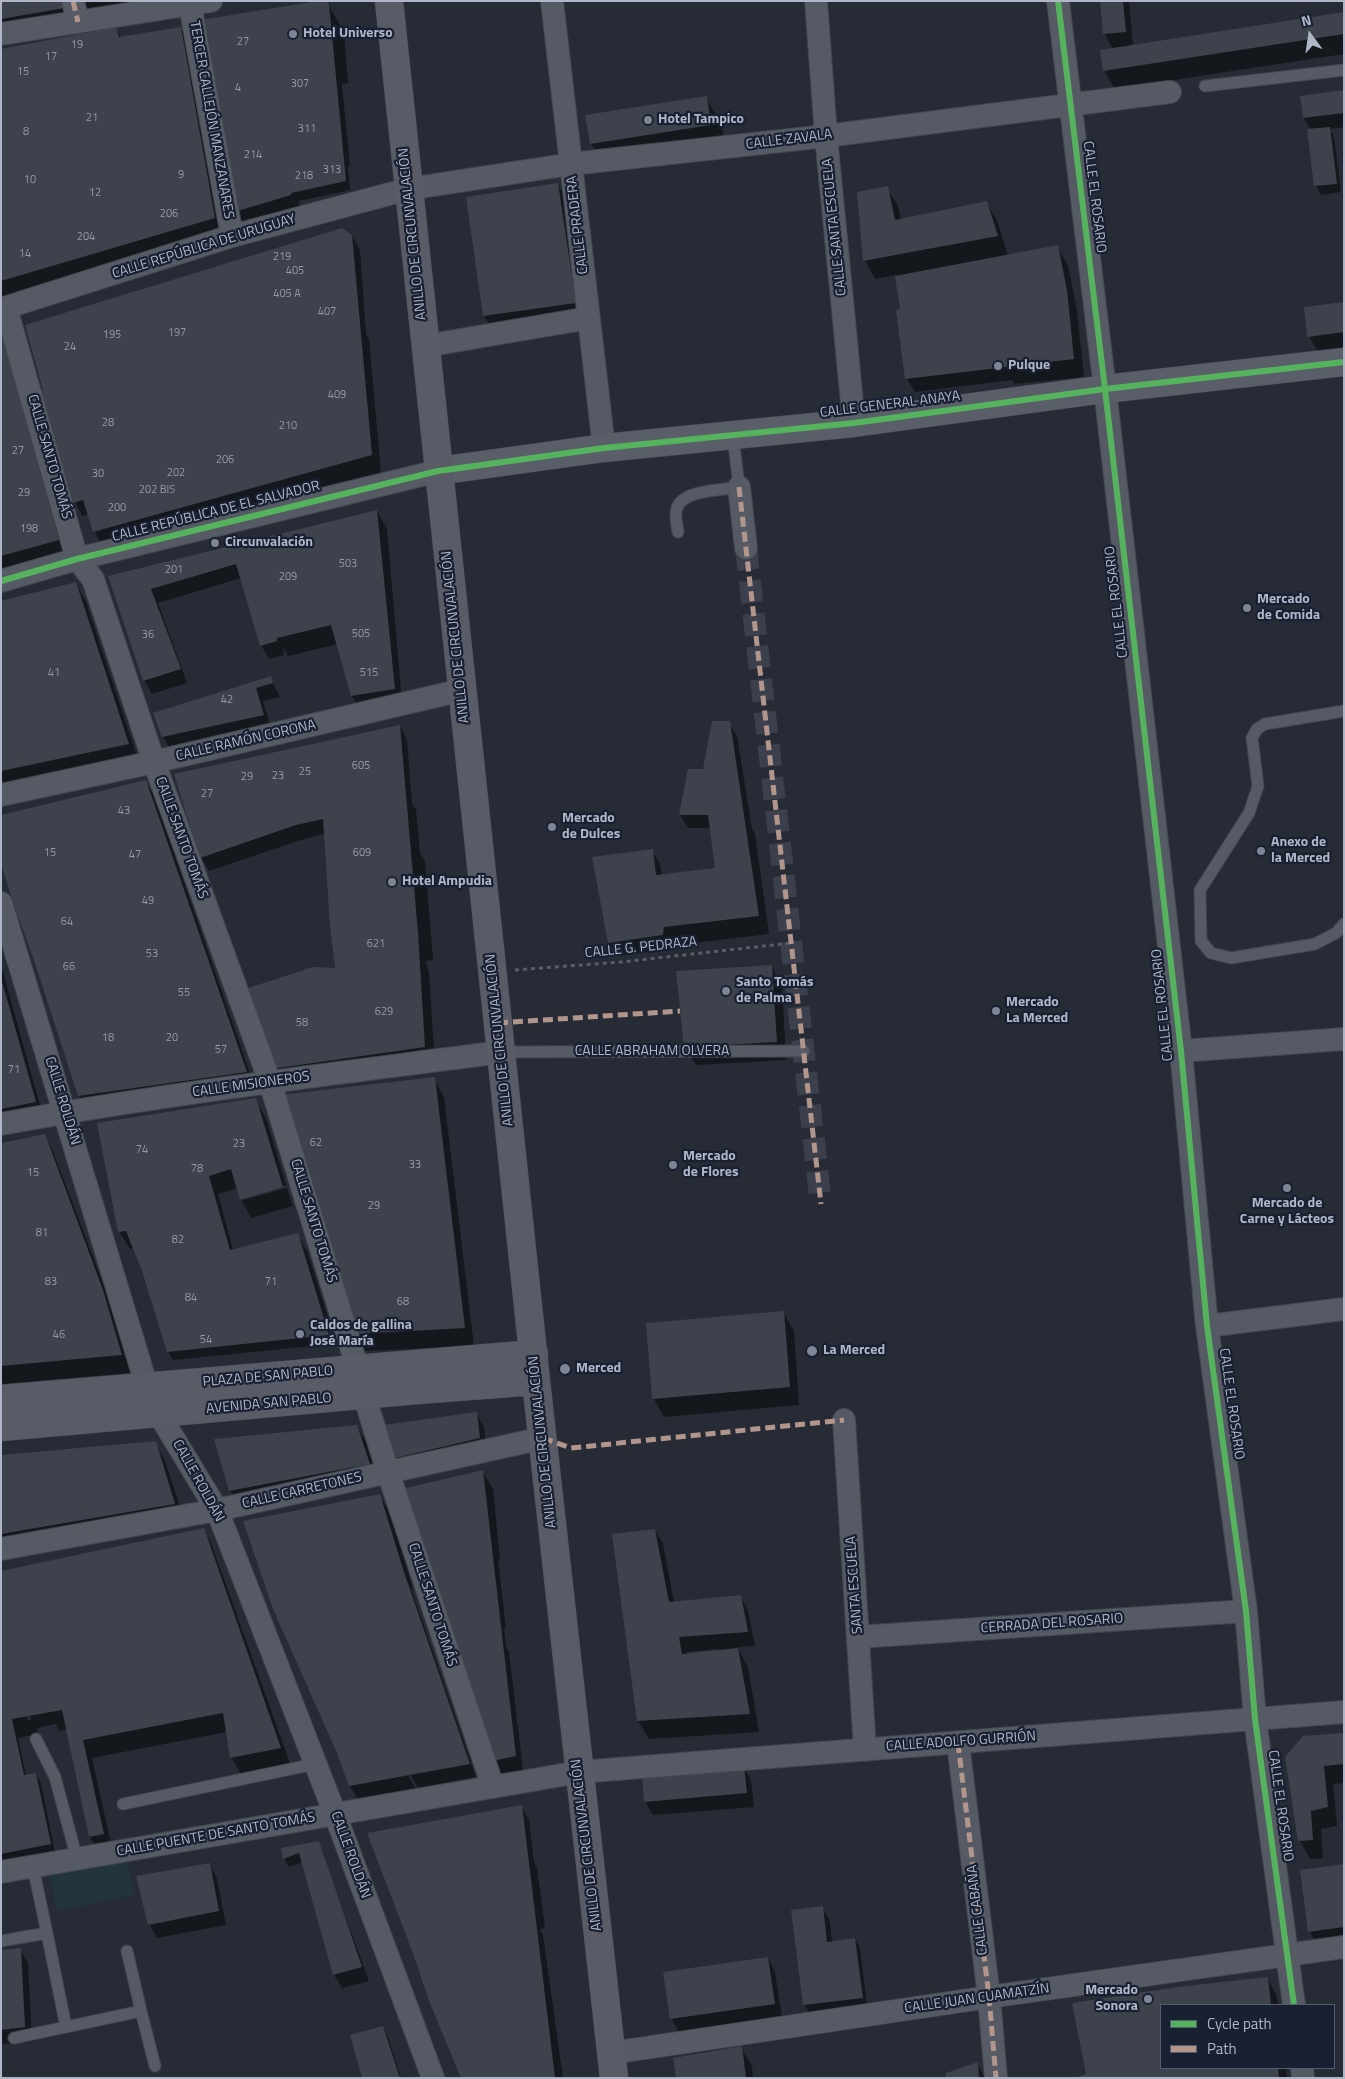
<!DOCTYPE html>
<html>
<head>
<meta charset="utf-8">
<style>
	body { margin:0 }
	#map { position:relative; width:1345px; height:2079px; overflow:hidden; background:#262b36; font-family:"Titillium Web",sans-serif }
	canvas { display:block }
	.frame { position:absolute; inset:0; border:2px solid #afb6c8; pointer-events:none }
	.legend { position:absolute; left:1160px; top:2004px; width:175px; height:65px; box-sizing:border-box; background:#192031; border:1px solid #555c6d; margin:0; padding:6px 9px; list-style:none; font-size:15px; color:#afb6c8 }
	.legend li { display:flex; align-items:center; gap:10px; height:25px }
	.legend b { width:25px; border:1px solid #555c6d }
	.north { position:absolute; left:1285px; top:10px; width:50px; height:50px; -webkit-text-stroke:4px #192031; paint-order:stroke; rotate:346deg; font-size:14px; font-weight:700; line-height:20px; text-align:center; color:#afb6c8 }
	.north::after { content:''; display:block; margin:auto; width:18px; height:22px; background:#afb6c8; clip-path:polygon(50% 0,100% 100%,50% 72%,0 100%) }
</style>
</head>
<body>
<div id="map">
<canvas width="1345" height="2079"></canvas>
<div class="frame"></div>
<ul class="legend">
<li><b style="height:6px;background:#56b35d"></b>Cycle path</li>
<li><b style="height:6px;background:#b2968c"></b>Path</li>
</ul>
<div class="north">N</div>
</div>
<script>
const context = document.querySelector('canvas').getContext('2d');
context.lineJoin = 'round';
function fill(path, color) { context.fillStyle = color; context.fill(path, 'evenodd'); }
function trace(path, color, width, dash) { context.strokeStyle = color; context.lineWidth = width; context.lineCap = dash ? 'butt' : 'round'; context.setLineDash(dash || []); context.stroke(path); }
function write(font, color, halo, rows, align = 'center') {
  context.font = font + ' "Titillium Web",sans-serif'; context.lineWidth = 4.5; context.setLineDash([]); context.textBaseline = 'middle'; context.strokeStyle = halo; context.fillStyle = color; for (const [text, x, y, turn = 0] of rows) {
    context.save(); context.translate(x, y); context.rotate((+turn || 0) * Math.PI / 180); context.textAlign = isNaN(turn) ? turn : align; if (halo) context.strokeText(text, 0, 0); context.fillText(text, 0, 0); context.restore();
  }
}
const green = new Path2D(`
	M126 1857 134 1895 57 1911 49 1873Z`);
const shadow = new Path2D(`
	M1 1H73L77 21 1 29Z
	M82 1H174L91 18Z
	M1101 1H1129L1133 46 1344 14V54L1115 89 1104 70 1113 49 1104 33Z
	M328 4 344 32 348 83 342 84 350 166H348L350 190 299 201 300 213 242 230 232 212Z
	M116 28 121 38 181 28 191 46 221 231 1 297V50Z
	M1344 92V127L1330 129 1334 137 1341 192 1321 195 1316 186 1311 130 1304 118Z
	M706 98 722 125 726 152 606 170 591 143Z
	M558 185 566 198 583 317 492 329 484 316Z
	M887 188 898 206 901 220 986 202 997 220 1008 256 1057 247 1068 265 1077 310 1084 377 1015 384 1012 380 915 392 907 379 897 312 902 309 896 275 875 279 865 261 859 193Z
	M352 236 360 250 366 334 369 339 381 473 206 520 201 511 156 524 158 529 102 545 95 532 89 514 82 516 60 471Z
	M1344 304V351L1319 354 1309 336Z
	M1 333 66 553 3 571 1 568Z
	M377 511 387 529 402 702 360 710 352 696 338 644 288 656 283 647 284 655 269 659 261 645 241 578 158 603 187 683 152 694 144 680 110 577Z
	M76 584 86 602 139 762 1 791V603Z
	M270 677 280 697 263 701 271 728 171 750 163 737Z
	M729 723 737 736 752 829 755 834 769 934 676 945 671 938 670 949 617 956 609 942 652 851 660 864 662 875 716 869 711 828H688L680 815Z
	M400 726 407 740 412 804 416 810 420 853 425 862 433 960 426 961 429 973 435 1065 283 1086 272 1068 335 969 325 834 304 839 209 871 201 858 175 775Z
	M146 782 154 795 254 1085 89 1114 79 1096Z
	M1 965 43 1116 1 1124Z
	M771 966 782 984 786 1060 696 1065 685 1047Z
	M434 1079 444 1097 474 1346 365 1351 355 1333Z
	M255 1099 266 1118 286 1185 243 1198V1200L287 1188 293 1206 251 1218 241 1199 238 1188 218 1194 233 1250 297 1234 308 1253 332 1331H329L333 1344 173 1360 168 1352 143 1270 135 1248 130 1249 119 1231Z
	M44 1135 52 1149 113 1309 131 1373 1 1384V1143Z
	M783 1312 794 1331 799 1405 664 1417 654 1399 648 1324Z
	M476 1413 484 1427 487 1452 400 1472 392 1459Z
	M357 1427 365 1440 377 1477 238 1504 230 1490Z
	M155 1442 165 1461 185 1522 1 1555V1456Z
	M482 1471 493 1489 500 1559 498 1560 506 1628 504 1629 506 1647 509 1652 523 1770 501 1774 493 1760Z
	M379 1495 390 1513 413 1588H411L476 1777 418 1788 407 1769 405 1770 418 1793 361 1804 350 1786Z
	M203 1530 211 1543 291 1766 242 1776 232 1758 227 1732 92 1758 113 1853 100 1855 90 1837 67 1729 59 1731 56 1724 37 1728 38 1734 18 1738 26 1776 36 1774 41 1783 55 1853 1 1868V1596L28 1721 31 1720 3 1591Z
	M655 1530 663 1544 674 1602 740 1596 748 1610 755 1646 737 1647 748 1667 759 1732 649 1739 638 1721 613 1535ZM717 1649 718 1651 688 1655 686 1652Z
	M1344 1734V1783L1333 1784 1337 1826 1321 1829 1323 1858 1310 1859 1300 1841 1286 1757Z
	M743 1766 751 1780 754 1807 653 1815 645 1801Z
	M521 1806 529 1820 534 1863 537 1868 545 1927 540 1930 543 1935 563 2078H462Z
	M318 1842 323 1851 328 1870 369 1981 342 1988 334 1975 303 1862 289 1867 284 1858Z
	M209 1864 217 1878 226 1925 157 1938 150 1925 138 1877Z
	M1344 1865V1942L1318 1945 1310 1932Z
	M822 1908 830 1921 832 1942 855 1940 860 1948 867 2006 812 2018 805 2005Z
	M20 1949 28 1963 32 2041 1 2044V1952Z
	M768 1958 775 1972 782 2017 679 2032 671 2018Z
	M1267 1978 1277 1996 1278 2005H1161V2068H1286L1287 2078H1076L1087 2075 1074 2004Z
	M383 2028 388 2037 401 2078H363Z
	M741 2048 752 2066 753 2078H677Z
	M977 2064 985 2078H948Z`);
const building = new Path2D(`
	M1 1H69L70 7 1 19Z
	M317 1H326L329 4 346 181 291 193V195L231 213 201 20Z
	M1100 1H1123L1126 32 1103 34Z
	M1344 12V34L1103 71 1100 50Z
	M116 27 119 37 181 27 215 218 1 281V49Z
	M1344 90V113L1303 118 1300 96Z
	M707 96 711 125 590 144 585 115Z
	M1330 127 1337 184 1314 186 1307 129Z
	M558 183 576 303 483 316 466 197Z
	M888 186 895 220 987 201 998 236 863 261 857 192Z
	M342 228 352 235 372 455 93 532 83 500 73 503 64 470 58 472 38 392 43 390 25 325Z
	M1058 245 1067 290 1074 359 905 379 896 311 900 309 895 276Z
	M1344 302V332L1307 337 1304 307Z
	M1 329 59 540 1 556Z
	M377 510 395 689 351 696 331 625 277 638V641L260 646 236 564 151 589 181 669 143 681 108 576Z
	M76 582 129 744 1 771V601Z
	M271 676 273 683 256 688 264 715 162 737 153 713Z
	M712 721H730L759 916 664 927 663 935 608 943 592 857 653 849 656 875 715 868 708 815H679L688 769H703Z
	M400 725 418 933 425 1047 271 1069 245 989 304 970V969L314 967 335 968 330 926 323 819 296 825 200 858 174 774Z
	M146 780 247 1072 78 1096 34 960 15 908 1 864V815Z
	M772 965 777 1042 684 1047 676 971Z
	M1 978 36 1102 1 1109Z
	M435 1077 465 1328 354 1334 280 1095Z
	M256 1098 283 1187 240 1200 231 1169 209 1176 230 1250 298 1233 329 1335 167 1352 142 1271 126 1231 118 1232 97 1123Z
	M45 1134 103 1290 122 1355 1 1366V1143Z
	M784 1311 790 1387 652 1399 646 1323Z
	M477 1412 480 1438 391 1459 384 1425Z
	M357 1425 370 1464 229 1491 214 1439Z
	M156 1441 175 1504 1 1534V1455Z
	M483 1470 516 1756 492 1761 402 1489Z
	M380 1494 403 1569 470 1764 349 1786 337 1753 273 1609 243 1521Z
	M204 1528 281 1748 230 1758 223 1713 83 1740 104 1834 89 1837 62 1710 12 1719 24 1775 36 1773 51 1844 1 1854V1571Z
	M655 1529 669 1602 741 1595 748 1632 679 1637 682 1654 738 1648 750 1714 637 1721 612 1534Z
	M1344 1733V1764L1324 1766 1328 1807 1311 1811 1313 1840 1298 1841 1285 1757 1303 1736Z
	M744 1765 747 1793 644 1802 642 1774Z
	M522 1805 555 2078H461L429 2001 414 1956 367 1833Z
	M319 1841 362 1967 333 1975 299 1853 283 1859 281 1848Z
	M210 1863 219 1911 148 1925 136 1876Z
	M1344 1864V1927L1308 1932 1300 1870Z
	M823 1906 827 1942 855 1938 863 1998 803 2005 791 1910Z
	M21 1948 25 2027 1 2030V1950Z
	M768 1957 775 2004 670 2019 663 1972Z
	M1268 1977 1271 2005H1161V2068H1278L1279 2078H1074L1086 2074 1072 2003 1177 1987Z
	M383 2026 400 2078H362L350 2035Z
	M742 2046 746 2078H676L673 2058Z
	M978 2062 979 2078H946V2073Z`);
const streetTunnel = new Path2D(`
	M746 548 821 1204`);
const path = new Path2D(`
	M515 970 621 962 791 943`);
const lane = new Path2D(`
	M1205 86 1344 70
	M678 532C677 524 674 515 677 508 682 490 723 490 739 487L733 436
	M1344 711 1265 724 1257 729 1252 738 1258 786 1249 813 1200 890 1201 941 1211 953 1231 958 1315 944 1336 933 1344 924
	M501 1052 804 1051
	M36 1739 55 1777 77 1859
	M123 1804 315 1764
	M47 1933 66 2027 141 2011 127 1951
	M1 1941 47 1933 33 1867
	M141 2011 155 2066
	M14 2038 66 2027`);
const street = new Path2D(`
	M73 1 78 22
	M552 1 604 448
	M816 1 826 136 854 423
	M1058 1 1105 389 1181 1051 1207 1326 1246 1611 1255 1719 1294 2005
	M190 5 232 236
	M1 34 211 1
	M6 308 77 559 93 579 154 762 270 1082 358 1370
	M1 309 232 236 408 189 571 164 826 136 1170 92
	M425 346 589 318
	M739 487 746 548
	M1 581 77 559 438 471
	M1 795 154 762 462 690
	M1 903 147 1387 159 1414 217 1510 335 1814 433 2078
	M1181 1051 1344 1039
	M1 1124C167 1093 334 1074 501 1052
	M1207 1326 1344 1309
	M364 1395 388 1472 493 1787
	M844 1420 865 1750
	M1 1549 217 1510 543 1438
	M858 1637 1246 1611
	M958 1743 989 1997 996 2078
	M1 1872 579 1772 1344 1712
	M611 2053 989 1997 1344 1947
	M1302 2068 1303 2078`);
const secondary = new Path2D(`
	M438 471 604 448 854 423 1105 389 1344 362`);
const primary = new Path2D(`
	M389 1 536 1381 614 2078
	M1 1399 534 1354
	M1 1427 418 1390 536 1381`);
const quiet = new Path2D(`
	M73 1 78 22
	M739 487 821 1204
	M498 1023 680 1011
	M543 1438 571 1448 844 1420
	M958 1743 989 1997 996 2078`);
const cycleway = new Path2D(`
	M1058 1 1105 389 1181 1051 1207 1326 1246 1611 1255 1719 1294 2005
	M1 581 77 559 438 471 604 448 854 423 1105 389 1344 362`);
const markers = [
	[293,34,5,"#7f8595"],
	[648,120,5,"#7f8595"],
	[998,366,5,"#7f8595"],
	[215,543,5,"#7f8595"],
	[1247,608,5,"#7f8595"],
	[552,827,5,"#7f8595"],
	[1261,851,5,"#7f8595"],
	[392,882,5,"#7f8595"],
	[726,991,5,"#7f8595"],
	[996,1011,5,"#7f8595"],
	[673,1165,5,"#7f8595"],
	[1287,1188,5,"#7f8595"],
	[300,1334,5,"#7f8595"],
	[812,1351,6,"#7f8595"],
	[565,1369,6,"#7f8595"],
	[1148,1999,5,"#7f8595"]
];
const numberNames = [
	["27",243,42],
	["19",77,45],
	["17",51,57],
	["15",23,72],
	["307",300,84],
	["4",238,88],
	["21",92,118],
	["311",307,129],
	["8",26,132],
	["214",253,155],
	["313",332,170],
	["9",181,175],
	["218",304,176],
	["10",30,180],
	["12",95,193],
	["206",169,214],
	["204",86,237],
	["14",25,254],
	["219",282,257],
	["405",295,271],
	["405 A",287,294],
	["407",327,312],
	["197",177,333],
	["195",112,335],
	["24",70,347],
	["409",337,395],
	["28",108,423],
	["210",288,426],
	["27",18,451],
	["206",225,460],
	["202",176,473],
	["30",98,474],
	["202 BIS",157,490],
	["29",24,493],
	["200",117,508],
	["198",29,529],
	["503",348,564],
	["201",174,570],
	["209",288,577],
	["505",361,634],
	["36",148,635],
	["41",54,673],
	["515",369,673],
	["42",227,700],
	["605",361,766],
	["25",305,772],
	["23",278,776],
	["29",247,777],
	["27",207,794],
	["43",124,811],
	["15",50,853],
	["609",362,853],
	["47",135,855],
	["49",148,901],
	["64",67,922],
	["621",376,944],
	["53",152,954],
	["66",69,967],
	["55",184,993],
	["629",384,1012],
	["58",302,1023],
	["18",108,1038],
	["20",172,1038],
	["57",221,1050],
	["71",14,1070],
	["62",316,1143],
	["23",239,1144],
	["74",142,1150],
	["33",415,1165],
	["78",197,1169],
	["15",33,1173],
	["29",374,1206],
	["81",42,1233],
	["82",178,1240],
	["83",51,1282],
	["71",271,1282],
	["84",191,1298],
	["68",403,1302],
	["46",59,1335],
	["54",206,1340]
];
const poiNames = [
	["Hotel Universo",303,34],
	["Hotel Tampico",658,120],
	["Pulque",1008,366],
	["Circunvalación",225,543],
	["Mercado",1257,600],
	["de Comida",1257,616],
	["Mercado",562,819],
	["de Dulces",562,835],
	["Anexo de",1271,843],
	["la Merced",1271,859],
	["Hotel Ampudia",402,882],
	["Santo Tomás",736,983],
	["de Palma",736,999],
	["Mercado",1006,1003],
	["La Merced",1006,1019],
	["Mercado",683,1157],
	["de Flores",683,1173],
	["Mercado de",1287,1204,"center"],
	["Carne y Lácteos",1287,1220,"center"],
	["Caldos de gallina",310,1326],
	["José María",310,1342],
	["La Merced",823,1351],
	["Merced",576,1369],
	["Mercado",1138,1991,"right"],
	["Sonora",1138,2007,"right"]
];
const streetNames = [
	["TERCER CALLEJÓN MANZANARES",211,120,80],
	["CALLE ZAVALA",789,140,-7],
	["CALLE EL ROSARIO",1094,197,83],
	["CALLE PRADERA",578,225,-97],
	["CALLE SANTA ESCUELA",835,227,-96],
	["ANILLO DE CIRCUNVALACIÓN",413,234,-96],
	["CALLE REPÚBLICA DE URUGUAY",204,247,-17],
	["CALLE GENERAL ANAYA",890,405,-7],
	["CALLE SANTO TOMÁS",49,457,74],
	["CALLE REPÚBLICA DE EL SALVADOR",216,512,-14],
	["CALLE EL ROSARIO",1117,602,-97],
	["ANILLO DE CIRCUNVALACIÓN",456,637,-96],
	["CALLE RAMÓN CORONA",246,741,-13],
	["CALLE SANTO TOMÁS",181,838,70],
	["CALLE G. PEDRAZA",641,948,-6],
	["CALLE EL ROSARIO",1163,1005,-96],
	["ANILLO DE CIRCUNVALACIÓN",500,1040,-96],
	["CALLE ABRAHAM OLVERA",652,1052],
	["CALLE MISIONEROS",251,1085,-8],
	["CALLE ROLDÁN",62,1101,73],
	["CALLE SANTO TOMÁS",313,1221,73],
	["PLAZA DE SAN PABLO",268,1377,-5],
	["AVENIDA SAN PABLO",269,1404,-5],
	["CALLE EL ROSARIO",1231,1404,82],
	["ANILLO DE CIRCUNVALACIÓN",543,1442,-96],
	["CALLE ROLDÁN",198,1481,61],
	["CALLE CARRETONES",302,1491,-13],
	["SANTA ESCUELA",855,1585,-94],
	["CALLE SANTO TOMÁS",432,1605,72],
	["CERRADA DEL ROSARIO",1052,1624,-4],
	["CALLE ADOLFO GURRIÓN",961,1742,-4],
	["CALLE EL ROSARIO",1280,1806,82],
	["CALLE PUENTE DE SANTO TOMÁS",216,1835,-10],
	["ANILLO DE CIRCUNVALACIÓN",587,1845,-97],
	["CALLE ROLDÁN",350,1855,70],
	["CALLE CABAÑA",978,1910,-97],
	["CALLE JUAN CUAMATZÍN",977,1999,-8]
];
fill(green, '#23353c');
fill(shadow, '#0007');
fill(building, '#3e424c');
trace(streetTunnel, '#3b404c', 22, [22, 11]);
trace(lane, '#43464f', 13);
trace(street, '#43464f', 24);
trace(secondary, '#43464f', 29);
trace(primary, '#434852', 29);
trace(path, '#5a5e67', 3, [4, 4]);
trace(lane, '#565a64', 11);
trace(street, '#565a64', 22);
trace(secondary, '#5a5e69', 28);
trace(primary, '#595c66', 28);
trace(quiet, '#b2968c', 5, [10, 5]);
trace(cycleway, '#56b35d', 6);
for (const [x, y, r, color] of markers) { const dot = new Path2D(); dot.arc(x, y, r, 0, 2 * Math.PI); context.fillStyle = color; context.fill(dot); trace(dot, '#192031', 2); }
write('11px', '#9399a9', null, numberNames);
write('bold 14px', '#afb6c8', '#192031', poiNames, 'left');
write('14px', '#afb6c8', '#192031', streetNames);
</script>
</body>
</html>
